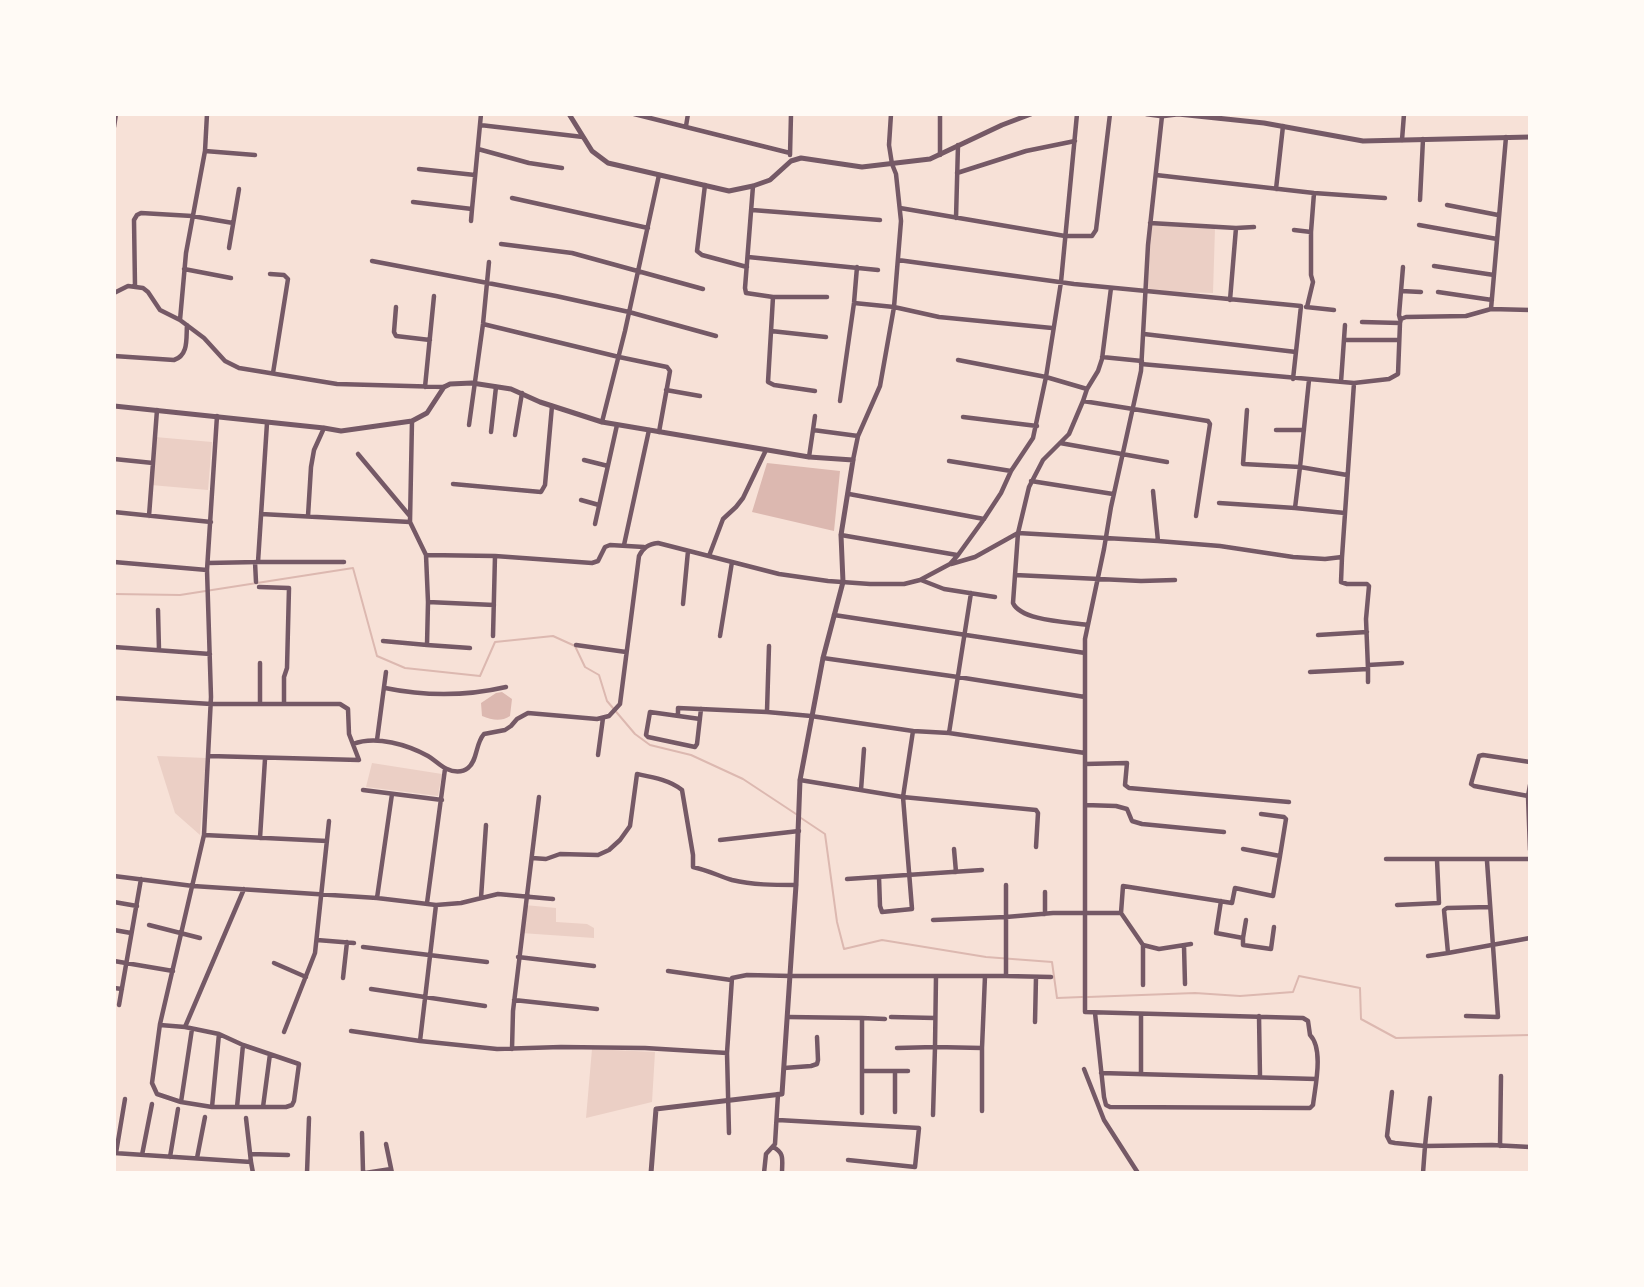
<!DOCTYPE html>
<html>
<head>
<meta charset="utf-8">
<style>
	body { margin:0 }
	#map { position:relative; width:1644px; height:1287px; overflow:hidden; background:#f7e1d7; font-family:"Work Sans",sans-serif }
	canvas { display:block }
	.frame { position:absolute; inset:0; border:116px solid #fffaf5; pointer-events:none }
</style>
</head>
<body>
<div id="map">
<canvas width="1644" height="1287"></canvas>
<div class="frame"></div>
</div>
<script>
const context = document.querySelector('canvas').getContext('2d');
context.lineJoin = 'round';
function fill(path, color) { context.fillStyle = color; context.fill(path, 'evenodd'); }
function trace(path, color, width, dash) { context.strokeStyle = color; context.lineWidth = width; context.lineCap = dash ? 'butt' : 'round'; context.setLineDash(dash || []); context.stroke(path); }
const green = new Path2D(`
	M1150 223 1215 228 1213 293 1146 291Z
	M155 437 212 442 208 490 151 485Z
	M157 756 206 758 200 835 175 813Z
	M372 763 442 774 438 796 366 787Z
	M525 905 556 908V922L587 924 594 928V938L521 933Z
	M592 1049 655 1052 652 1102 586 1118Z`);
const water = new Path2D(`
	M767 463 840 471 834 531 752 512Z
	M502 692 512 699 510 716C501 722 492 720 482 716L481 703 496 693Z`);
const stream = new Path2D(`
	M114 594 180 595 353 568 377 656 405 668 480 676 495 642 553 636 575 646 585 667 599 675 607 701 635 734 650 745 691 755 743 779 796 814
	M801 818 825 834 837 922 844 949 882 940 986 957 1052 962 1057 998 1082 997
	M1088 997 1195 993 1240 996 1293 992 1299 976 1360 988 1361 1019 1396 1038 1530 1035`);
const minor = new Path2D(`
	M634 114 790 153
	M940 114V155
	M480 125 583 137
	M686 126 688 114
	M114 127 116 114
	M1402 140 1404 114
	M478 149 529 163 562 168
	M205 151 255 155
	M790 155 791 114
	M419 169 475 175
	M957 173 1026 151 1075 141
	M1156 175 1314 193 1385 198
	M705 185 697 251 702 255 747 267
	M753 186 745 288 746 293 773 297H827
	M1276 189 1283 126
	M512 198 648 228
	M1420 200 1423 139
	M413 202 472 209 471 221
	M1447 205 1498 215
	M900 208 1065 236H1092L1096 230 1110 114
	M472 209 481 114
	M752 210 880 220
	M956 218 958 145
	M1150 223 1236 228 1230 300
	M1419 225 1497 239
	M1236 228 1254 227
	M1294 230 1311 232V275L1313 282 1307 307
	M1311 232 1314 193
	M501 244 572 253 703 289
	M229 248 239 189
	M748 257 878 270
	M898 260 1074 284 1301 306 1293 379
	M372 261 556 296 629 312 716 336
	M1434 266 1494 275
	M184 269 231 278
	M270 274 284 275 288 279 273 373
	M135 286 134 220 137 215 141 213 192 216 233 223
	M1401 291 1421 292
	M1438 292 1492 300
	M114 293 128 286 143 288 148 292 160 310 180 320 186 253 205 151 207 114
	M773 297 768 382 774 385 815 391
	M854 303 894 307 939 317 1052 328
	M396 307 394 332 396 336 430 340
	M1306 307 1334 310
	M1491 309 1506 137
	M1400 319 1399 315 1403 267
	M180 320 204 338 225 361 239 368 337 384 444 387
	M1362 322 1400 323 1401 319 1406 317 1466 316 1491 309 1530 310
	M483 324 619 357 667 367 670 371 659 432
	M771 331 826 337
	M1144 334 1296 352
	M1344 340H1399
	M114 356 174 360C189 355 186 338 187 325
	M1102 357 1142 361
	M958 360 1046 377 1087 389 1083 401 1208 421 1210 424 1196 516
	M1141 364 1354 383
	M1309 380 1300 467 1347 475
	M1341 382 1345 325
	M425 387 434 296
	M1087 389 1098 371 1102 359 1111 288
	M666 390 700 396
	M840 401 854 303 857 267
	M1083 401 1069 434 1043 460 1029 487 1018 533 1013 603C1021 621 1069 622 1087 625
	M1247 410 1243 464 1300 467 1295 508 1345 513
	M217 416 207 570 211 697 204 835 160 1024 152 1083 157 1094 181 1102 212 1107H286L292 1105 294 1101 299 1064 243 1045 219 1034 185 1027 244 889
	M963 417 1037 426
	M412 421 410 522 426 555 428 602 427 645 470 648
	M602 422 625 331 659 175
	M469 425 483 324 489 262
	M813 430 815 416
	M1276 430H1304
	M491 432 496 387
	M515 435 522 393
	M1060 443 1167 462
	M358 454 409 515
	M809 457 813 430 858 436
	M114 459 153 463
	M584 460 608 466
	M853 460 858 436 880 386 894 307 901 221 896 174 892 164 889 145 891 114
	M949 461 1011 471
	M1031 481 1113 494
	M453 484 541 492 545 485 552 406
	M1153 491 1158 541
	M849 494 984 519
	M581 500 599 505
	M1219 503 1295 508
	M114 512 211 522
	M261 514 410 522
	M149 516 157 410
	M308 516 311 467 314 450 324 428
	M595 524 617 425
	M841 535 957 555
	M624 545 649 430
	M426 555 495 556 592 563 598 561 605 547 610 545 644 547
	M709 556 723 519 736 507 743 498 766 450
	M114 562 207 570
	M255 562 256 582
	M258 562H344
	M208 563 258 562 267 423
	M951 564 975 557 1018 533 1158 541 1220 546 1293 557 1325 559 1342 557 1354 383 1389 379 1398 374 1400 323
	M1015 575 1141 581 1175 580
	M921 580 944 589 995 597
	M259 587 289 588 287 668 284 677V704
	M428 602 494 605
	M683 604 688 551
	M158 610 159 650
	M834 615 1085 653
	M1318 635 1367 632
	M493 636 495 556
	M720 636 732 562
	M383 641 427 645
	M576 645 626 652
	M114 647 210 654
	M823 658 958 677 1085 697
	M260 663V704
	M1368 665 1402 663
	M1368 669V682
	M1310 672 1368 669 1366 619 1369 586 1367 584H1347L1341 582 1342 557
	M385 688C424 696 467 696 506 687
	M114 698 211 704H340L348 709 349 734 359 760 209 756
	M767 711 769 646
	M678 716V708L767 712 811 716 913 731 949 733 1085 753
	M700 719 650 712 646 735 648 737 695 747 697 744 701 709
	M949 733 971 593
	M377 740 386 672
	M353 744C376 735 408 745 428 756 435 760 440 766 447 769 453 772 462 773 468 768 478 760 475 744 484 734L505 730 511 726 517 719 528 713 597 719 609 716 620 704 639 556C643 548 648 544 658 543L779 574 828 581 870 584H904L920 580 950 564 958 555 984 519 1001 493 1011 471 1033 438 1046 377 1061 282 1077 114
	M598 755 603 718
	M1085 764 1127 763 1125 785 1129 788 1289 802
	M800 780 903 797 1036 810 1038 813 1036 847
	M1530 785 1528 796 1530 850
	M363 790 442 800
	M861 790 864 749
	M1528 796 1474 786 1471 784 1479 756 1483 755 1530 762
	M1085 805 1116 806 1127 809 1132 821 1142 824 1224 832
	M1261 814 1284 817 1286 819 1280 856
	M204 835 327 841
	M260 838 265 759
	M720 840 799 831
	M954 849 956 872
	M532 858 546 859 560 854 598 855 609 850 620 840 630 826 637 774C652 777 670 780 682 790L693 855V867C707 870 719 876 732 880 753 885 774 885 796 885
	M1386 859H1530
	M114 876 193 886 377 898 436 905 461 903 498 894 553 899
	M879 877 880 906 882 912 912 909 903 797 913 731
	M847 879 982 870
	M1045 892V914
	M377 898 392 794
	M481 898 486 825
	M1221 901 1216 933 1243 938 1246 920
	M114 902 137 906
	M427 903 445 769
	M436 905 420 1041 497 1049 561 1047 645 1048 727 1053 729 1133
	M1397 905 1439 903 1437 860
	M1490 907 1447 908 1444 910 1448 953 1530 938
	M933 920 1006 917V885
	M149 925 200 938
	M114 930 131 933
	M1243 938V945L1271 949 1274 927
	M317 940 354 943
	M1191 944 1159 949 1143 945 1121 913 1123 886 1232 903 1235 888 1273 896 1280 856 1243 849
	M1184 946 1185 984
	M363 947 487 962
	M1428 956 1448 953
	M518 957 594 966
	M114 961 173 971
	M274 963 306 977
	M668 971 731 980
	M985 976 982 1048 935 1047 936 976H1006V917L1053 913H1121
	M1006 976 1051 977
	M343 978 347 942
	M1143 985V945
	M114 988 122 989
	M371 989 485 1006
	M514 1000 597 1009
	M119 1005 141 879
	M1095 1013 1104 1097 1106 1105 1110 1107 1306 1108H1310L1313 1105C1315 1087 1324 1049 1310 1035L1308 1021 1303 1018 1085 1012V639L1104 549 1111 507 1141 371 1148 245 1162 116
	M1141 1014V1074
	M1259 1016 1260 1077
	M1466 1016 1498 1017 1487 861
	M788 1017 862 1018
	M891 1017 935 1018
	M1035 1022 1036 977
	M160 1025 185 1027
	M351 1031 420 1041
	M284 1032 315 953 329 821
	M897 1048 935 1047 933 1115
	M512 1049 513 1011 539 797
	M727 1053 732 978 747 975 791 976H936
	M784 1068 811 1066 817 1064 818 1060 817 1037
	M1084 1069 1104 1120 1138 1173
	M862 1071H908
	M895 1071V1112
	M1101 1073 1316 1079
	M1392 1092 1387 1136 1390 1142 1395 1143 1425 1146 1430 1098
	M181 1102 192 1029
	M212 1107 219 1034
	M237 1107 243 1045
	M263 1107 270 1054
	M982 1111V1048
	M862 1113V1018L885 1019
	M246 1118 251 1162
	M778 1120 919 1128 915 1167 848 1160
	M362 1133 363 1171 365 1173 391 1169
	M386 1144 392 1173
	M1500 1146 1501 1076
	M773 1147C785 1153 782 1160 782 1173
	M114 1153 251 1162 253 1173
	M116 1153 125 1099
	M250 1154 288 1155
	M142 1155 152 1104
	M170 1157 178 1109
	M197 1158 205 1117
	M307 1173 309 1118
	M764 1173 766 1154 775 1144 778 1094
	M1423 1173 1425 1146 1492 1145 1530 1147`);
const tertiary = new Path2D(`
	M569 114 592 151 608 163 729 191 753 186 770 180 791 161 801 158 862 167 930 159 1002 125 1031 114
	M1147 114 1162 116 1178 114 1264 123 1363 141 1530 137
	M114 406 324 428 341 431 412 421 427 413 444 387 450 384 472 383 511 389 540 402 602 422 809 457 853 460 841 535 843 582 823 658 800 780 796 885 782 1094 656 1109 651 1173`);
fill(green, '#ebcfc5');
fill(water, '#dcb8b0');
trace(stream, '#dcb8b0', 2);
trace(minor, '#755966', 4.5);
trace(tertiary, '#755966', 5);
</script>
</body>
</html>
